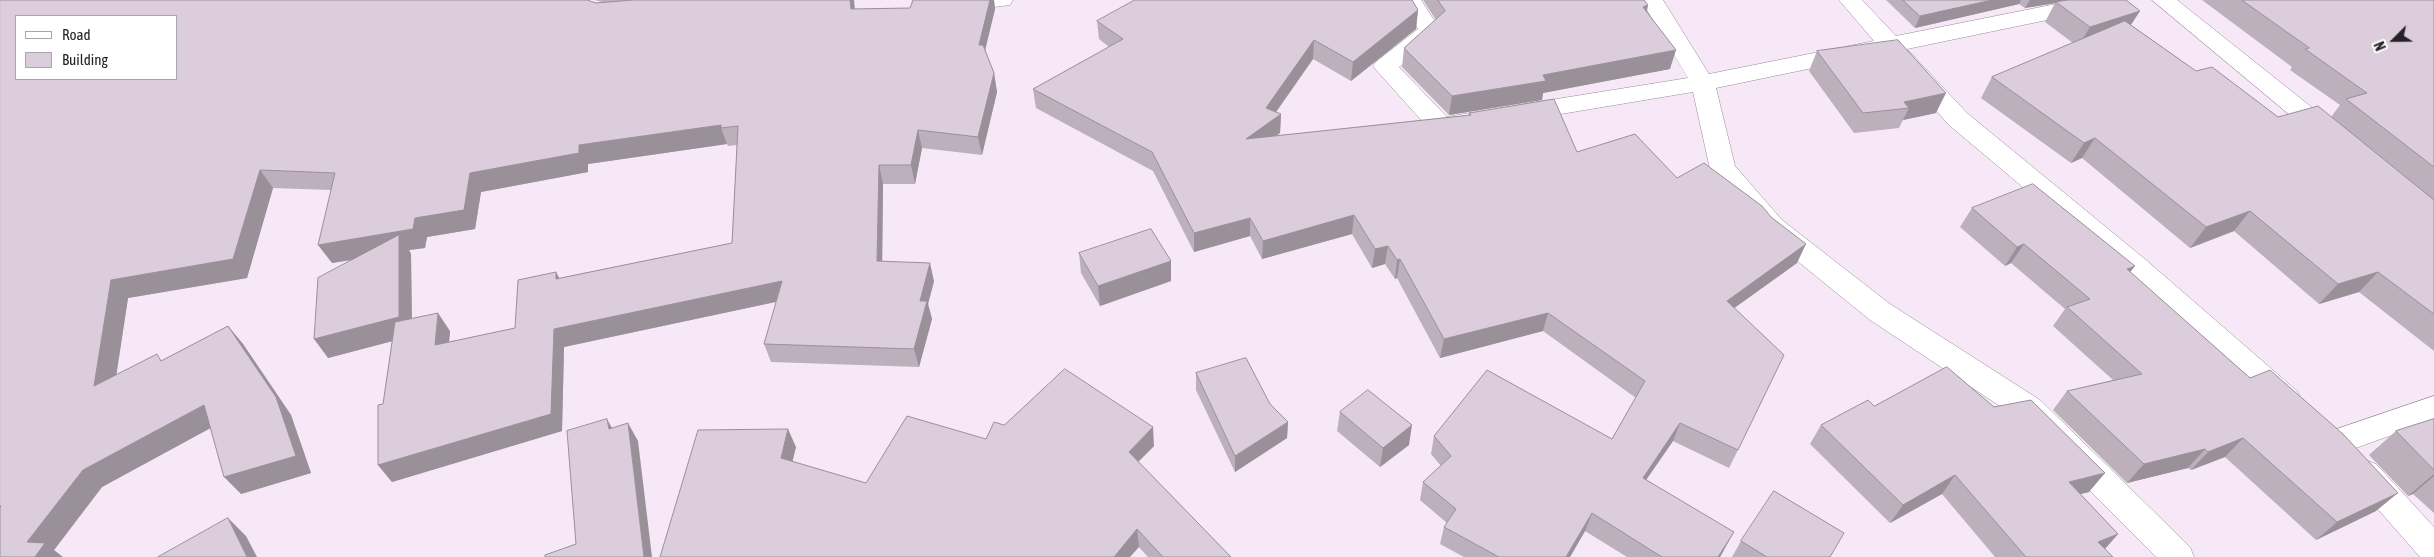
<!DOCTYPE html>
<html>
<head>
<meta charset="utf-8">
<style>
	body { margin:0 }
	#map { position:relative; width:2434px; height:557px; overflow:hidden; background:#f6e8f6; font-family:"Asap Condensed",sans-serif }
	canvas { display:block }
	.legend { position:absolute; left:15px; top:15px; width:162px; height:65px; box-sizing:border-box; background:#fff; border:1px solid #a8a6a8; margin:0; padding:6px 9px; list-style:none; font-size:15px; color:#262126 }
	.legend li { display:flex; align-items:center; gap:10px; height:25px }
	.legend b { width:25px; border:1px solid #a8a6a8 }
	.north { position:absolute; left:2369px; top:15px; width:50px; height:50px; -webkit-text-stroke:4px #fff; paint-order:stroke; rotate:247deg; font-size:14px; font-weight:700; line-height:20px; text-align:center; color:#262126 }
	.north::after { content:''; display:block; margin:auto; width:18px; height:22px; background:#262126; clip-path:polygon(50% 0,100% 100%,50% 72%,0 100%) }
</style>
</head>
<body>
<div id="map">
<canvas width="2434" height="557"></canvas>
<ul class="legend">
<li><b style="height:6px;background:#fff"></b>Road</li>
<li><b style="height:14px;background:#dbcddb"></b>Building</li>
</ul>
<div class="north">N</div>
</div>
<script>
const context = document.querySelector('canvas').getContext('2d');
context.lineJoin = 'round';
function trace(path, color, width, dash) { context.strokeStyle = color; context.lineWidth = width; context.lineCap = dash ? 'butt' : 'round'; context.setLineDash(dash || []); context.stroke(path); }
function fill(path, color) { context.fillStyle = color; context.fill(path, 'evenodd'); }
const street = new Path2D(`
	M983 0H1013L1010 5 994 7 986 5Z
	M1396 0H1421L1441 31 1399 67 1447 117 1470 113 1479 115 1482 121 1479 127 1441 134 1432 132 1377 71 1373 66 1377 61 1418 29 1406 10Z
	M1641 0H1663L1709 74 1874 41 1839 0H1862L1896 36 2076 0H2121L2118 5 2110 7 1907 49 1967 113 2146 260 2297 391 2301 399 2297 407 2286 411 2275 407 2126 274 1949 125 1885 53 1716 88 1735 166 1782 220 1890 304 2040 400 2190 547 2194 557H2156L2018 418 1870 320 1764 234 1710 169 1693 92 1519 121 1510 119 1507 113 1510 107 1519 105 1688 78Z
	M2152 0H2177L2339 129 2342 135 2339 141 2330 143 2321 141Z
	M2434 396V420L2336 455 2325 451 2321 442 2325 433Z
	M2365 460 2376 464 2434 527V557H2420L2354 482 2349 473 2354 464Z`);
const wall = new Path2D(`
	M0 0 596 3 602 2 595 0H854L855 9 910 8 913 0H994L995 9 985 50 994 73 997 92 982 155 922 148 915 184H883L882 261 934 281 928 304 932 319 919 367 771 362 764 344 776 302 564 347 562 431 392 482 378 465 383 404 392 341 328 358 352 260 332 263 331 190 273 188 247 278 128 298 116 375 163 360 228 326 243 344 291 415 311 473 241 494 210 428 102 487 54 550 0 557ZM727 144 728 146 737 145 732 243 560 278 515 328 449 342 450 331 412 318 411 254 409 250 425 248 427 237 475 229 481 192 588 172V164Z
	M1423 0H1644L1648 5 1647 12 1670 69 1543 93 1542 100 1449 115 1402 67 1404 48 1436 20Z
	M1886 0H2126L2131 25 2196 71 2278 117H2331L2340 105 2290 70 2292 67 2202 0H2434V351L2359 292 2319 304 2234 231 2190 248 2082 158 2071 163 1981 98 1992 77 2073 43 2045 22 2055 3 2025 8 2019 4 1915 28Z
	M1418 10 1416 29 1351 81 1313 59 1276 112 1281 114 1280 133 1276 136 1468 115 1469 113 1577 152 1677 178 1797 263 1734 308 1738 450 1729 468 1673 441 1646 480 1724 550 1720 557H1627L1585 531 1570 557H1464L1440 544 1444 527 1447 523 1420 500 1423 482 1441 466 1431 454 1434 436 1612 439 1636 398 1543 331 1440 358 1397 278 1395 279 1385 264 1372 268 1352 234 1262 259 1250 236 1194 252 1153 171 1036 108 1033 89 1109 47 1099 39 1097 21Z
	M1817 51 1936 113 1903 120 1899 128 1854 133 1809 71Z
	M1972 208 2130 272 2376 511 2316 540 2225 457 2191 470 2188 468 2127 483 2053 410 2067 391 2113 380 2053 326 2065 309 2011 263 2005 266 1960 227Z
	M1079 253 1171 261V281L1100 306 1081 273Z
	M1196 373 1270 404 1288 422 1287 438 1235 472 1196 390Z
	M1874 406 2089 492 2080 494 2118 534 2105 549 2113 557H1995L1942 494 1890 523 1810 444 1821 425Z
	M1340 412 1409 445 1380 467 1337 431Z
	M2434 419V513L2413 494 2408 496 2369 455 2396 431Z
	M1004 425 1154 446 1138 462 1231 557H1148L1139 547 660 557 796 447 792 462 866 483 986 439Z
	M1741 541 1830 557H1732Z`);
const shadedWall = new Path2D(`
	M850 0H854L855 27 851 9Z
	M990 0H994L995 9 982 63 979 45Z
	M1992 0H2021L2019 4 1915 28 1920 16Z
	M2030 0H2075L2025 8Z
	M1648 5 1643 24V7Z
	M1418 10 1416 29 1351 81 1353 62Z
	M2140 11 2127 31 2078 47 2090 27Z
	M1314 40 1313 59 1269 122 1281 114 1280 133 1245 158 1246 139 1266 108Z
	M1676 50 1670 69 1543 93 1542 100 1449 115 1452 96 1543 75Z
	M994 73 997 92 982 155 978 137Z
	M1946 93 1936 113 1903 120 1909 108 1904 102Z
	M721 125V128L727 144 588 164V172L481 192 475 229 427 237 425 248 409 250 411 254 412 336 328 358 314 339 399 252 332 263 318 245 415 218 470 173 579 145Z
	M918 130 922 148 915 184 911 165Z
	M2095 138 2082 158 2071 163 2084 143Z
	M879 165 883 184 882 279 877 261Z
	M260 170 273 188 247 278 128 298 112 404 94 386 111 280Z
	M2250 211 2234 231 2190 248 2206 227Z
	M1354 215 1352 234 1262 259 1263 241Z
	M1250 218V236L1194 252V233Z
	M1806 244 1797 263 1719 319 1727 301Z
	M2024 244 2011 263 2005 266 2017 247Z
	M1388 246 1385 264 1372 268 1375 249Z
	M1400 259 1397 278 1395 279 1397 260Z
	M1171 261V281L1100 306 1098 286Z
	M930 263 934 281 928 304 932 319 919 367 914 349 920 301Z
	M2135 266 2120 285 2127 269Z
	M556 272 566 290 556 279Z
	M2378 272 2359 292 2319 304 2338 284Z
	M782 281 789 299 564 347 562 431 392 482 378 465 554 329Z
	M438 313 450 331 447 363 435 345Z
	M1548 313 1543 331 1440 358 1444 339Z
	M228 326 243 344 291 415 311 473 241 494 224 477Z
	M204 405 220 423 102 487 54 550 63 557H35L27 542 83 470Z
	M607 419 617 437 609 429Z
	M1288 422 1287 438 1235 472V456Z
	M628 423 638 441 652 557H644Z
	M1680 423 1673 441 1635 496 1643 478Z
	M1412 425 1409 445 1380 467 1383 448Z
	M1153 427 1154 446 1130 470 1129 452Z
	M788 429 796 447 789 476 781 458Z
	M2243 438 2225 457 2191 470 2208 452Z
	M2205 449 2188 468 2127 483 2144 464Z
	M2105 473 2089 492 2053 501 2069 482Z
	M2434 474V476L2413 494 2408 496Z
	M1955 475 1942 494 1890 523 1903 505Z
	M2398 493 2376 511 2316 540 2337 522Z
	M1592 513 1585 531 1570 557H1566Z
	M228 518 246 536 257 557H247Z
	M1137 529 1139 547 1130 557H1114Z
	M1734 532 1720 557H1718Z
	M2118 534 2101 553 2098 542Z`);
const building = new Path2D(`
	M0 0H587L596 3 633 0H850L851 9 910 8 913 0H990L979 45H983L994 73 978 137 918 130 911 165H879L877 261 930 263 920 301H927L914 349 764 344 782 281 554 329 551 414 378 465V405L383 404 395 322 438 313 435 345 515 328 518 280 556 272V279L732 243 738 126 721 128V125L579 145V153L470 173 464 210 415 218 413 229 318 245 335 173 260 170 233 259 111 280 94 386 157 354 161 361 228 326 276 397 296 456 224 477 204 405 83 470 27 542 45 543 35 557H0V508L1 506H0ZM16 16H176V79H16Z
	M1135 0H1412L1418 10 1353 62 1314 40 1266 108 1281 114 1246 139 1471 115 1469 113 1554 99 1577 152 1635 134 1677 178 1704 163 1762 206 1771 217 1806 244 1727 301 1784 355 1738 450 1680 423 1643 478 1734 532 1718 557H1662L1592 513 1566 557H1499L1444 527 1456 509 1423 482 1451 456 1434 436 1487 370 1612 439 1645 381 1548 313 1444 339 1400 259 1397 260 1388 246 1375 249 1354 215 1263 241 1250 218 1194 233 1152 152 1033 89 1123 39 1097 21Z
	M1438 0H1644L1648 5 1643 7 1676 50 1543 75 1546 81 1452 96 1404 48 1445 11Z
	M1903 0H1992L1920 16Z
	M2068 0H2126L2140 11 2090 27 2056 2Z
	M2242 0H2434V167L2346 99 2367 93 2305 49 2309 48Z
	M2125 21 2196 71 2212 67 2278 117 2318 106 2434 200V314L2378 272 2338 284 2250 211 2206 227 2095 138 2084 143 1992 77Z
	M1898 40 1946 93 1904 102 1909 108 1863 113 1817 51Z
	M2033 184 2135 266 2127 269 2250 378 2270 370 2343 434 2398 493 2337 522 2243 438 2208 452 2205 449 2144 464 2067 391 2142 374 2067 307 2090 299 2024 244 2017 247 1972 208Z
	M1151 229 1171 261 1098 286 1079 253Z
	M399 235V317L314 339 318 278Z
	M1246 358 1270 404 1288 422 1235 456 1196 373Z
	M1947 367 1994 407 2031 400 2105 473 2069 482 2118 534 2098 542 2113 557H2026L1955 475 1903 505 1821 425 1868 400 1874 406Z
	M1065 369 1153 427 1129 452 1231 557H1163L1137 529 1114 557H660L698 430 788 429 781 458 866 483 907 416 986 439 994 422 1004 425Z
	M1368 390 1412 425 1383 448 1340 412Z
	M607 419 609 429 628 423 644 557H545V555L576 544 567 431Z
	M2434 419V470L2396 431Z
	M1774 491 1844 533 1830 557H1767L1741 541Z
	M228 518 247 557H158Z`);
trace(street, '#978b98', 1);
fill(street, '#fff');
fill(wall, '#bcb0bc');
fill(shadedWall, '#999099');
fill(building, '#dbcddb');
trace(building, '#999099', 1);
</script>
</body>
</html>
